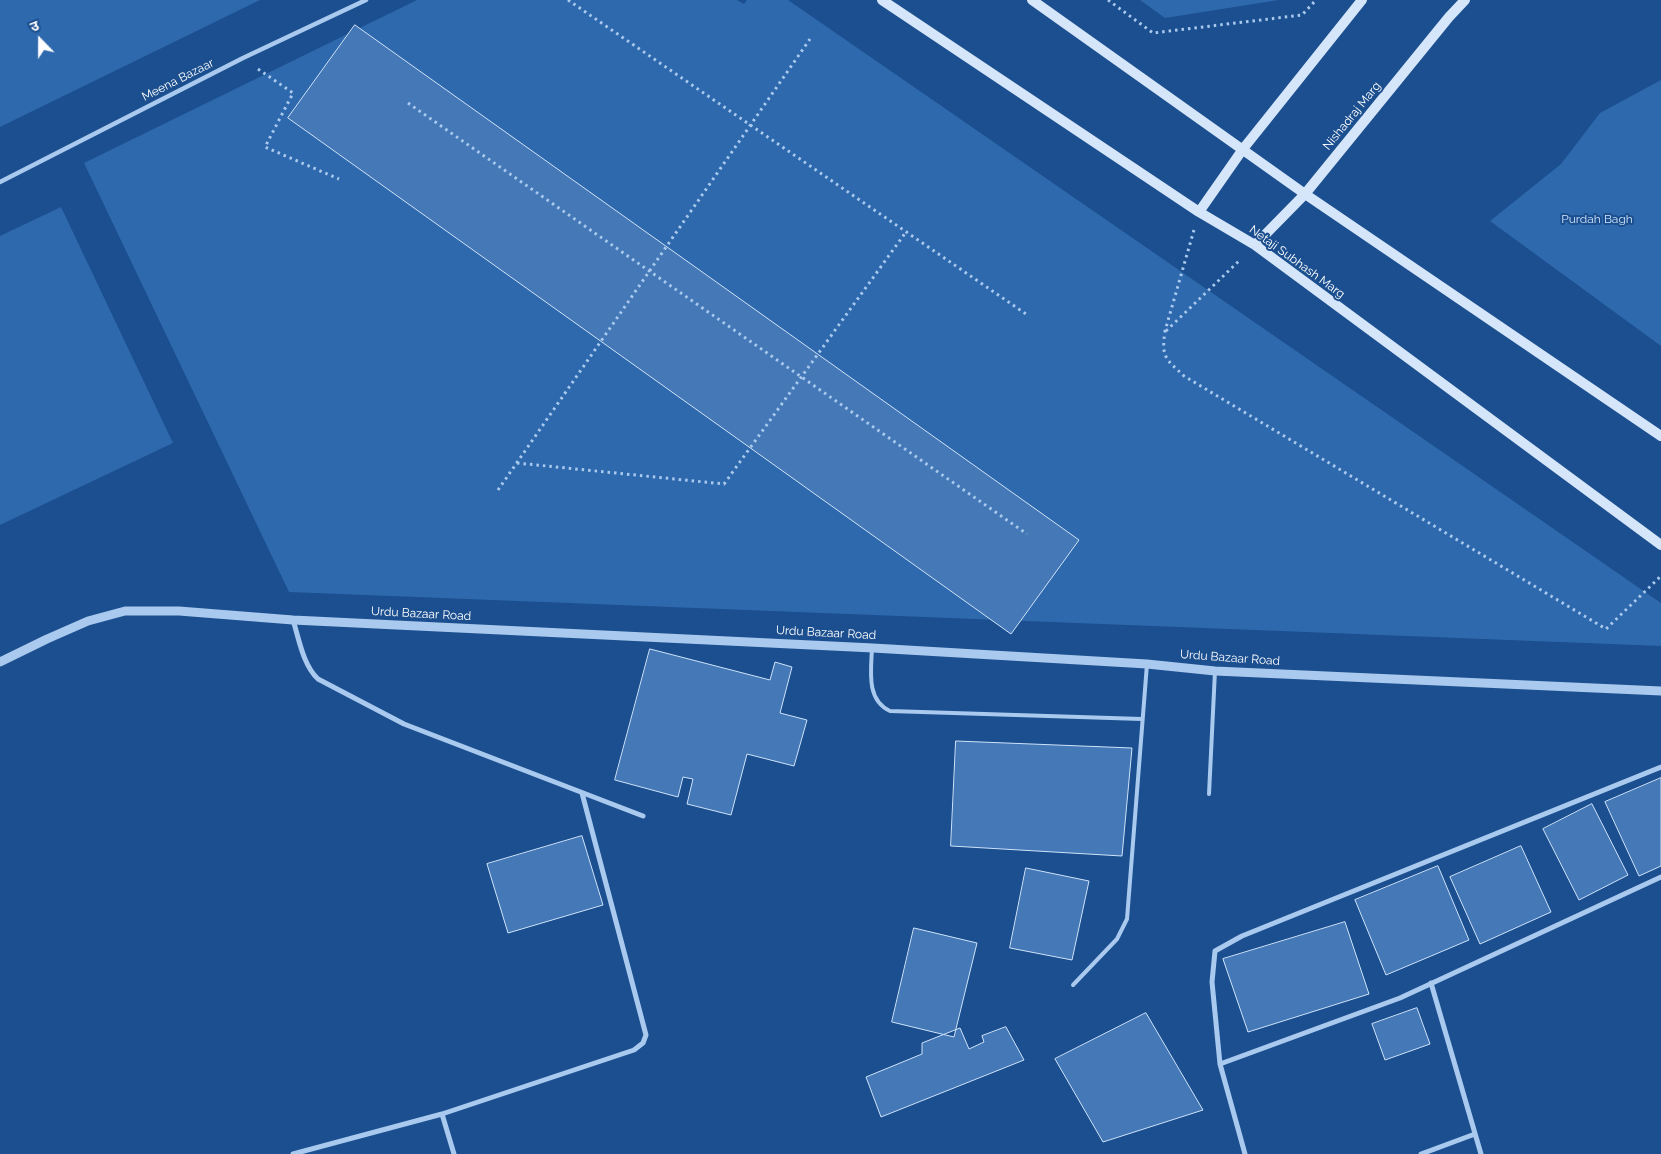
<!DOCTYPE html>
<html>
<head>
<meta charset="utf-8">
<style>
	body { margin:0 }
	#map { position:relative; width:1661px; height:1154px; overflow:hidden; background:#1b4f8f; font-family:Raleway,"Noto Sans Devanagari",sans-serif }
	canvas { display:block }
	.north { position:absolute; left:15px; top:15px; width:50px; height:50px; -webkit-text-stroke:4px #1b4f8f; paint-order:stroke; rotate:338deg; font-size:14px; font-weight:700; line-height:20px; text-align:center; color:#fff }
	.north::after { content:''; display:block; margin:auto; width:18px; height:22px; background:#fff; clip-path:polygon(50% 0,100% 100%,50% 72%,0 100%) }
</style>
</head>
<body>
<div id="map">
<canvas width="1661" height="1154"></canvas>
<div class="north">उ</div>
</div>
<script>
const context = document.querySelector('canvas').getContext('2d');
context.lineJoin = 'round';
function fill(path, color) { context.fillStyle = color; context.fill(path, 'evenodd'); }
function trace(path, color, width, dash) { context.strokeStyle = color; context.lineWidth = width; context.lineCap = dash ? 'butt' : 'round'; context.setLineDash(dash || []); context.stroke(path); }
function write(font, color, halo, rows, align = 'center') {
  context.font = font + ' Raleway,sans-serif'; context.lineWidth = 4; context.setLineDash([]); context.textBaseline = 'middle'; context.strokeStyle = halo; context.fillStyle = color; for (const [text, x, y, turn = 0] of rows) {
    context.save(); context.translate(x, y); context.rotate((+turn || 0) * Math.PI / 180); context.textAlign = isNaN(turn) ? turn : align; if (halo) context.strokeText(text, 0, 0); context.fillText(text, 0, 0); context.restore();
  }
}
const green = new Path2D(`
	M0 0H260L0 127Z
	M417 0H737L744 4 747 0H788L1661 603V646L289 592 84 163Z
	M1140 0H1279L1165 18Z
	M1661 80V346L1490 221 1561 164 1600 113Z
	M61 207 173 443 0 525V236Z`);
const building = new Path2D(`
	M355 25 1079 540 1011 634 288 118Z
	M650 649 770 680 775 662 792 667 780 713 807 720 794 766 747 754 731 815 687 804 693 779 683 777 678 797 615 780Z
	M956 741 1132 748 1122 856 951 846Z
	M1661 778V866L1639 876 1605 802Z
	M1592 804 1628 875 1579 900 1543 829Z
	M582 836 603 905 508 933 487 864Z
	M1521 846 1551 912 1480 944 1450 877Z
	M1438 866 1469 940 1386 975 1355 900Z
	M1026 868 1089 881 1072 960 1010 948Z
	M1345 922 1369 994 1248 1032 1223 959Z
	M914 928 977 943 954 1037 892 1022Z
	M1417 1008 1430 1044 1385 1060 1372 1024Z
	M1146 1013 1203 1110 1103 1142 1055 1059Z
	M1006 1027 1024 1060 881 1117 866 1077 922 1054V1043L960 1028 969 1049 984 1042 982 1036Z`);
const path = new Path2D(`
	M568 0 1026 314
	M1108 0 1153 33 1302 15 1316 0
	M258 69 293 93 265 147 339 179
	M408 103 1027 534
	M1194 230 1165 331C1161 358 1166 359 1184 376L1606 629 1661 576
	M1166 331 1241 259
	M517 463 724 484 906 232
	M498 490 810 39`);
const service = new Path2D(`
	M872 648C871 671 866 700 890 711L1142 719
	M1209 794 1215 671
	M1073 985 1117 939 1127 919 1147 664`);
const pedestrian = new Path2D(`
	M0 182 243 58 366 0`);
const minor = new Path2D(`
	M293 620C299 639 303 665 318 679L404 724 643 816
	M1431 983 1481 1154
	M1220 1064 1400 998 1661 877
	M442 1114 454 1154
	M293 1154 442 1114 634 1050 643 1043 646 1035 582 793
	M1245 1154 1220 1064 1212 982 1215 951 1242 936 1661 767
	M1421 1154 1475 1134`);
const tertiary = new Path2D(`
	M0 662 47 639 88 621 125 611H179L293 620 873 648 1147 664 1215 671 1661 691`);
const secondary = new Path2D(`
	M882 0 1199 212 1255 245 1661 545
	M1032 0 1305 194 1661 436
	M1199 212 1243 149 1362 0
	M1255 245 1305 194 1449 17 1465 0`);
const streetNames = [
	["Meena Bazaar",178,80,-27],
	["Nishadraj Marg",1352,116,-51],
	["Netaji Subhash Marg",1297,262,36],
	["Urdu Bazaar Road",421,614,3],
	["Urdu Bazaar Road",826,633,3],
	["Urdu Bazaar Road",1230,658,4]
];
const parkNames = [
	["Purdah Bagh",1597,219]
];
fill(green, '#2e69ad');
fill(building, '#4478b7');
trace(building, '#cfe3fa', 1);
trace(path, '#a9c9ee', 3, [2.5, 4]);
trace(service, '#a9c9ee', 4);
trace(pedestrian, '#a9c9ee', 4.5);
trace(minor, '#a9c9ee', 5);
trace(tertiary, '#a9c9ee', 9);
trace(secondary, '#d6e6fa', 10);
write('12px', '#fff', '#1b4f8f', streetNames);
write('12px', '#cfe3fa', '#1b4f8f', parkNames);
</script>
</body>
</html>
